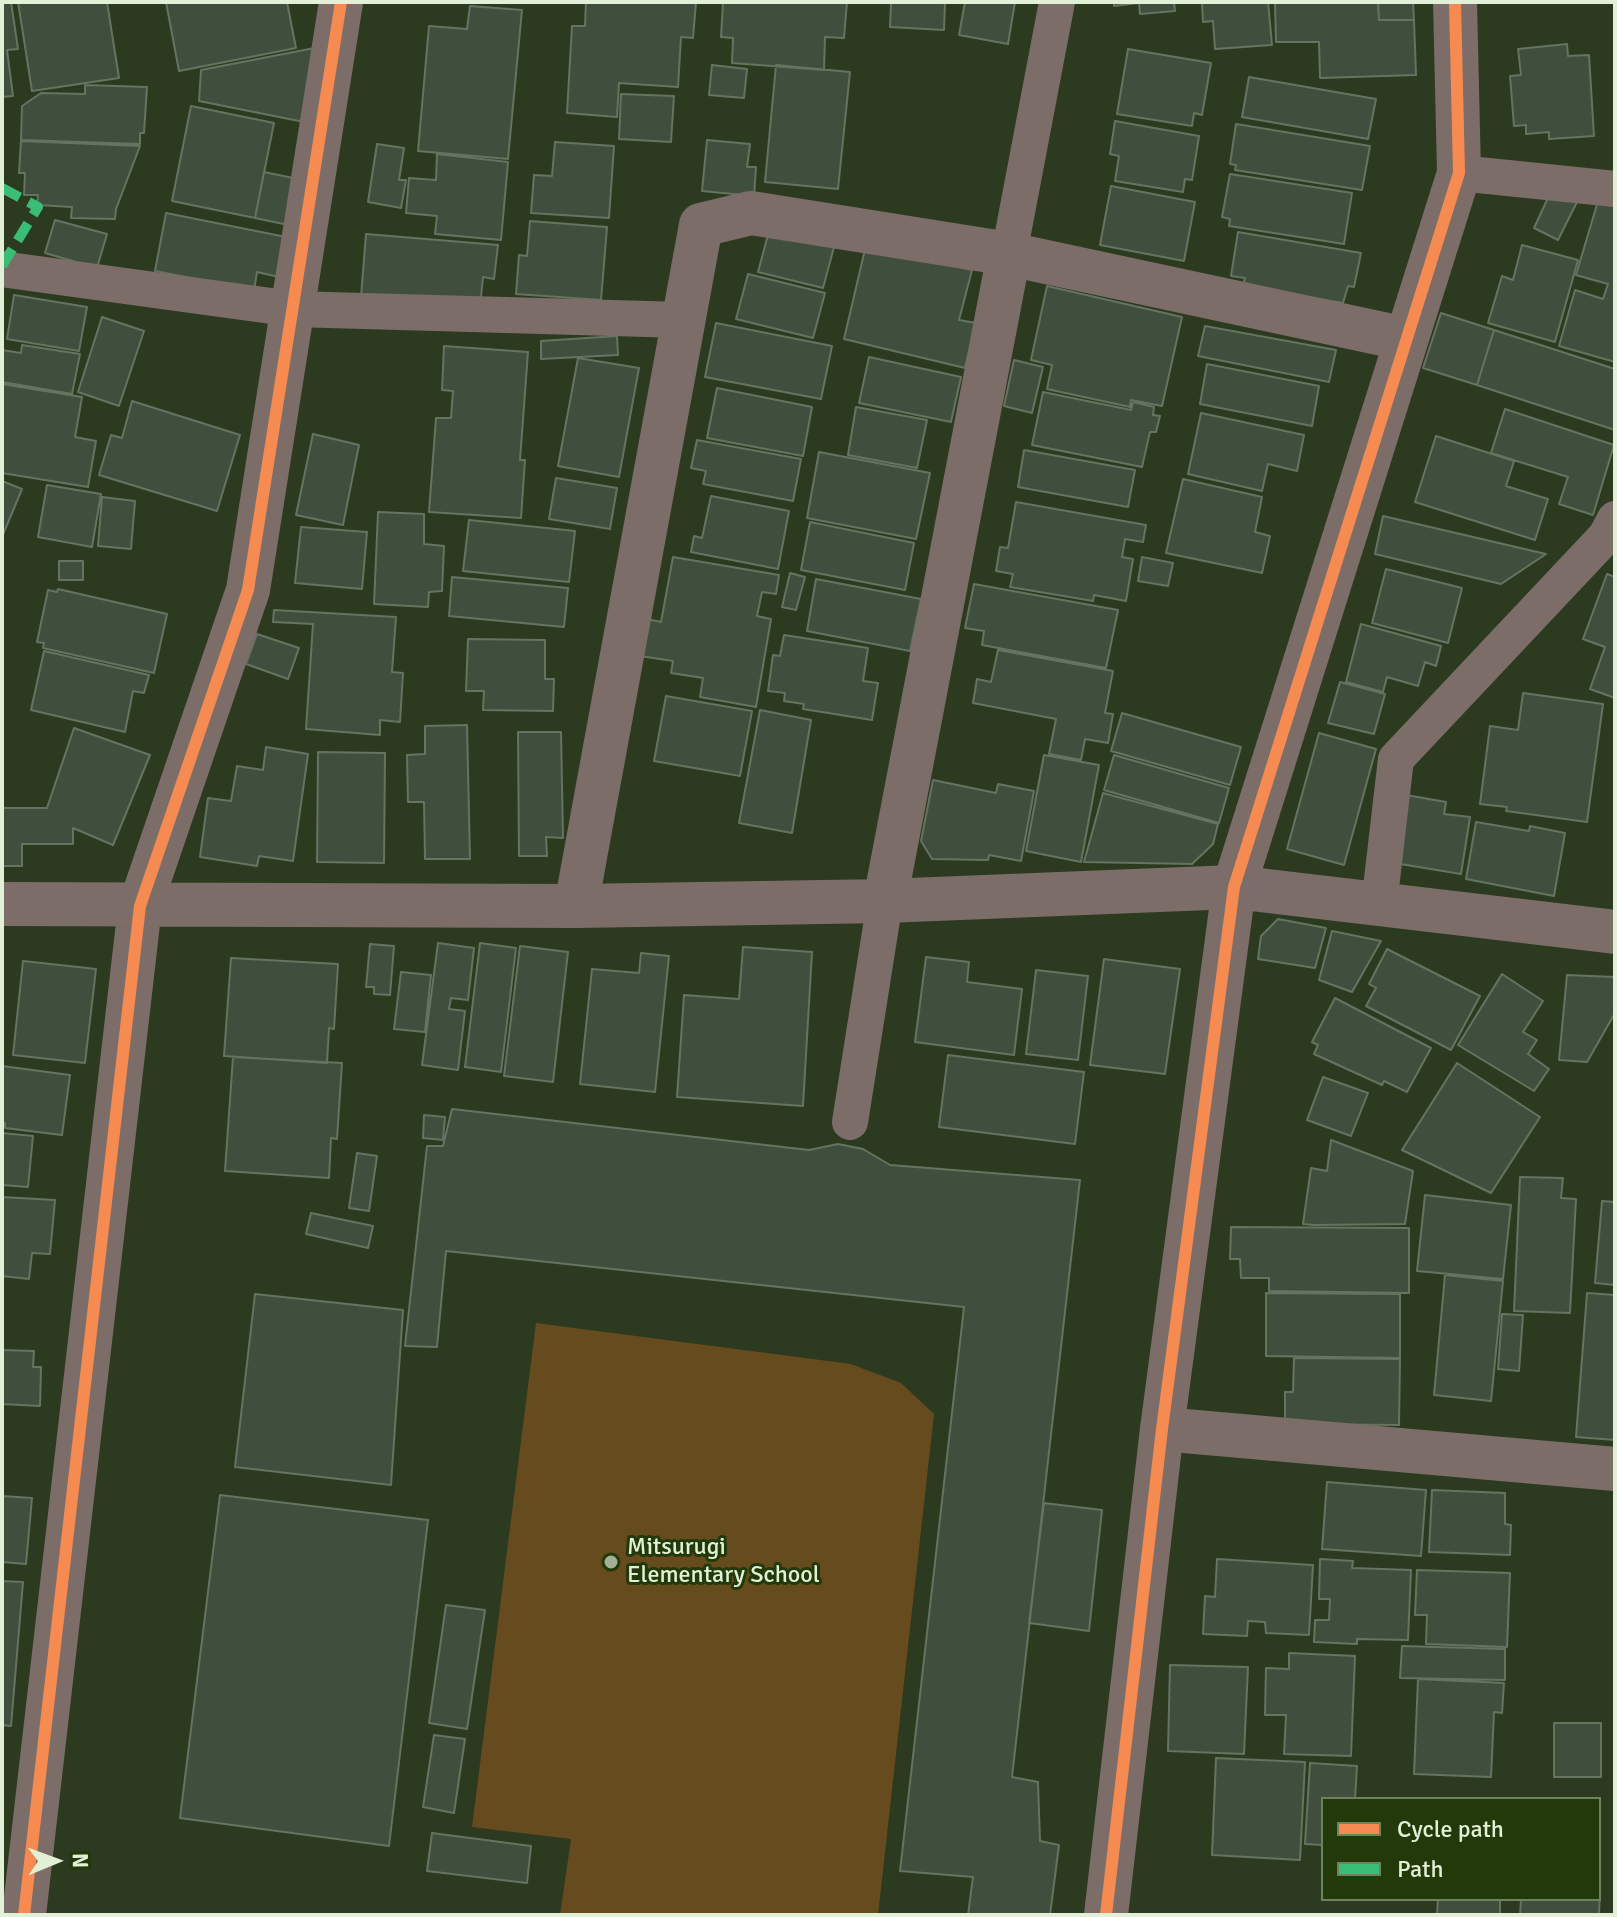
<!DOCTYPE html>
<html>
<head>
<meta charset="utf-8">
<style>
	body { margin:0 }
	#map { position:relative; width:1617px; height:1917px; overflow:hidden; background:#2c3a20; font-family:Signika,sans-serif }
	canvas { display:block }
	.frame { position:absolute; inset:0; border:4px solid #e1f0d6; pointer-events:none }
	.legend { position:absolute; left:1321px; top:1797px; width:280px; height:104px; box-sizing:border-box; background:#223909; border:2px solid #6e825b; margin:0; padding:10px 14px; list-style:none; font-size:24px; color:#e1f0d6 }
	.legend li { display:flex; align-items:center; gap:16px; height:40px }
	.legend b { width:40px; border:2px solid #6e825b }
	.north { position:absolute; left:16px; top:1821px; width:80px; height:80px; -webkit-text-stroke:6px #223909; paint-order:stroke; rotate:89deg; font-size:22px; font-weight:700; line-height:32px; text-align:center; color:#e1f0d6 }
	.north::after { content:''; display:block; margin:auto; width:28px; height:36px; background:#e1f0d6; clip-path:polygon(50% 0,100% 100%,50% 72%,0 100%) }
</style>
</head>
<body>
<div id="map">
<canvas width="1617" height="1917"></canvas>
<div class="frame"></div>
<ul class="legend">
<li><b style="height:10px;background:#f68b52"></b>Cycle path</li>
<li><b style="height:10px;background:#3abd76"></b>Path</li>
</ul>
<div class="north">N</div>
</div>
<script>
const context = document.querySelector('canvas').getContext('2d');
context.lineJoin = 'round';
function fill(path, color) { context.fillStyle = color; context.fill(path, 'evenodd'); }
function trace(path, color, width, dash) { context.strokeStyle = color; context.lineWidth = width; context.lineCap = dash ? 'butt' : 'round'; context.setLineDash(dash || []); context.stroke(path); }
function write(font, color, halo, rows, align = 'center') {
  context.font = font + ' Signika,sans-serif'; context.lineWidth = 6; context.setLineDash([]); context.textBaseline = 'middle'; context.strokeStyle = halo; context.fillStyle = color; for (const [text, x, y, turn = 0] of rows) {
    context.save(); context.translate(x, y); context.rotate((+turn || 0) * Math.PI / 180); context.textAlign = isNaN(turn) ? turn : align; if (halo) context.strokeText(text, 0, 0); context.fillText(text, 0, 0); context.restore();
  }
}
const green = new Path2D(`
	M536 1323 851 1364 901 1383 934 1414 878 1915H560L571 1839 472 1827Z`);
const building = new Path2D(`
	M2 2H11L18 49 7 50 13 96 2 97Z
	M18 2H107L119 78 32 91Z
	M166 2H287L296 48 179 71Z
	M586 2H696L693 38 681 37 678 87 619 83 617 117 567 113 572 26H585Z
	M723 2H847L844 38 825 37 824 70 732 63 733 38 721 37Z
	M891 2H945L944 30 890 27Z
	M965 2H1015L1008 44 959 35Z
	M1114 2H1174L1175 11 1140 14 1139 3 1114 6Z
	M1202 2H1268L1272 45 1215 49 1213 21 1203 22Z
	M1275 2H1378L1379 20H1414L1416 75 1320 78 1319 42H1276Z
	M1378 2H1413L1414 20H1379Z
	M470 6 522 10 508 159 418 151 429 26 467 29Z
	M1567 44 1568 56 1589 55 1594 136 1549 139V132L1526 134V125L1514 126 1510 76 1521 75 1518 49Z
	M330 45 314 124 199 101 201 70Z
	M1128 49 1211 63 1202 115 1194 113 1192 126 1117 114Z
	M712 65 747 69 744 98 709 95Z
	M776 65 850 72 838 189 765 182Z
	M1249 77 1376 99 1368 139 1242 117Z
	M85 85 147 87 144 133H140V144L21 140 22 106 41 93 85 94Z
	M621 94 674 96 671 142 619 139Z
	M191 106 274 123 255 218 172 201Z
	M1115 121 1199 136 1192 180 1185 179 1183 192 1115 181 1119 156 1110 154Z
	M1236 124 1370 146 1362 190 1235 170 1236 165 1230 164Z
	M707 140 750 144 747 167H756L754 196 702 191Z
	M21 141 140 146 116 209 115 219 71 218 72 207 37 205 38 195H24L25 173H19Z
	M555 142 614 146 609 218 531 213 534 175 552 176Z
	M377 144 404 148 399 180H406L401 208 368 202Z
	M437 154 508 162 501 240 435 234 437 216 406 213 409 178 436 180Z
	M264 172 303 180 293 226 255 218Z
	M1230 174 1352 193 1344 244 1229 226 1230 219 1222 217Z
	M1111 186 1195 202 1184 261 1100 245Z
	M1553 187 1578 200 1558 240 1534 228Z
	M1598 201 1615 206V362L1559 346 1575 290 1603 299 1608 284 1576 275Z
	M166 213 286 237 279 277 257 272 254 290 155 271Z
	M55 220 107 234 97 268 45 253Z
	M530 221 607 227 601 300 516 294 519 255 527 256Z
	M769 231 834 247 823 288 758 272Z
	M1238 232 1361 253 1354 287 1348 286 1343 303 1243 286 1245 278 1231 276Z
	M366 234 498 245 494 279 483 277 480 307 361 297Z
	M866 245 972 270 959 320 976 323 965 368 844 339Z
	M1522 245 1578 260 1555 342 1488 323 1502 276 1513 280Z
	M748 274 825 293 813 338 736 319Z
	M1047 286 1182 317 1162 406 1131 400 1130 407 1047 389 1052 365 1031 360Z
	M14 295 87 307 79 351 7 339Z
	M1441 313 1494 330 1477 385 1423 368Z
	M102 317 144 331 119 406 78 392Z
	M716 323 832 346 821 399 705 377Z
	M1205 326 1336 350 1329 382 1198 356Z
	M1494 330 1615 369V430L1477 385Z
	M617 336 618 355 541 359V341Z
	M22 345 80 354 72 394 2 382V350L21 353Z
	M444 346 528 352 520 460H525L521 518 429 512 436 418H451L453 391 442 390Z
	M869 357 961 377 951 422 859 403Z
	M578 358 639 368 619 477 558 466Z
	M1014 360 1043 367 1032 413 1004 406Z
	M1207 364 1319 386 1312 426 1200 404Z
	M2 384 82 397 75 437 96 441 88 487 2 473Z
	M717 388 812 407 803 456 707 438Z
	M1043 392 1131 410 1133 402 1154 407 1153 415 1160 416 1156 432H1150L1142 467 1032 445Z
	M132 401 240 435 217 511 99 475 111 435 122 438Z
	M856 407 927 420 917 468 848 455Z
	M1505 409 1614 445 1593 515 1559 504 1568 477 1491 453Z
	M1201 413 1304 435 1297 471 1268 464 1262 491 1188 474Z
	M313 434 359 445 343 525 296 515Z
	M1436 436 1514 461 1506 486 1548 499 1535 540 1415 502Z
	M697 440 801 459 793 501 703 484 706 471 691 468Z
	M1024 450 1135 470 1128 507 1018 487Z
	M819 452 930 473 916 539 807 518Z
	M556 478 617 488 610 529 549 519Z
	M1183 479 1262 497 1255 532 1270 536 1262 573 1166 553Z
	M2 481 22 489 2 537Z
	M47 485 101 494 92 547 38 537Z
	M711 496 789 511 778 569 691 552 694 536 702 538Z
	M102 497 135 501 131 549 98 546Z
	M1016 502 1146 525 1143 542 1125 539 1122 557 1133 559 1126 601 1094 595 1093 601 1010 587 1013 574 996 571 1000 547 1008 548Z
	M378 512 424 514V544L444 546 442 591 429 592 428 607 374 604Z
	M1383 516 1546 554 1501 584 1375 554Z
	M469 520 575 531 569 582 463 571Z
	M810 522 914 543 905 590 801 570Z
	M301 527 367 532 362 589 295 583Z
	M673 557 779 575 776 594 762 592 757 616 771 619 756 707 700 697 703 678 671 673 673 661 640 656 647 619 661 622Z
	M1142 557 1173 563 1168 586 1138 581Z
	M59 561H83V580H59Z
	M1386 569 1462 588 1448 643 1372 623Z
	M790 573 805 577 796 610 782 607Z
	M1607 574 1615 577V698L1590 689 1605 647 1583 639Z
	M452 577 568 588 564 627 449 616Z
	M816 579 921 599 910 651 807 631Z
	M974 584 1118 610 1106 668 982 645 984 631 965 628Z
	M58 589 167 614 154 673 43 648 44 643 37 642 48 590 57 592Z
	M274 610 396 617 392 672 403 673 400 722 380 720V735L306 729 313 624 273 622Z
	M1361 624 1441 646 1436 666 1425 662 1418 686 1387 677 1383 692 1346 682Z
	M257 634 299 648 288 679 246 664Z
	M784 635 868 648 863 681 878 683 872 720 803 709 804 704 784 701 785 693 768 691 773 655 780 656Z
	M468 639 545 640V679H554L553 711 483 710 484 691H466Z
	M998 650 1113 671 1105 713 1113 714 1108 743 1085 739 1081 760 1049 754 1056 719 973 703 977 679 991 682Z
	M44 651 149 675 144 693 133 691 125 732 31 710Z
	M1340 682 1385 694 1374 734 1328 723Z
	M1523 693 1603 704 1587 822 1506 811 1507 807 1480 804 1490 726 1518 730Z
	M666 696 752 711 740 776 654 761Z
	M760 710 811 720 792 833 739 823Z
	M1122 713 1241 747 1230 785 1111 751Z
	M467 725 470 859H425L424 802H408L407 755 425 754V726Z
	M74 728 150 755 113 845 73 828V844H22V866H2V808H47Z
	M518 732H561L563 838 546 837 547 856H519Z
	M1319 733 1376 749 1344 865 1287 849Z
	M266 747 308 754 293 861 259 856 257 866 200 857 208 798 231 801 237 766 263 770Z
	M318 752 385 753 384 863 317 862Z
	M1044 755 1099 765 1081 862 1026 851Z
	M1114 755 1229 788 1219 823 1104 790Z
	M933 780 996 793 998 784 1034 791 1021 861 989 855 988 860 932 859 921 841Z
	M1103 793 1218 824 1213 844 1192 864 1084 862Z
	M1406 795 1446 802 1444 814 1470 817 1461 874 1394 863Z
	M1476 822 1529 831 1530 826 1565 833 1554 896 1466 879Z
	M1278 919 1326 928 1315 968 1258 959 1261 936Z
	M1332 931 1381 941 1352 992 1319 980Z
	M438 943 474 948 468 1000 451 998 449 1009 465 1011 458 1070 422 1065Z
	M480 943 516 948 501 1072 465 1067Z
	M370 944 394 946 390 995 374 994V987H366Z
	M520 946 568 952 553 1082 504 1076Z
	M743 947 812 952 803 1106 677 1097 684 995 739 999Z
	M1387 949 1480 996 1451 1050 1366 1006 1376 988 1369 984Z
	M641 953 669 956 655 1092 580 1084 592 969 639 973Z
	M926 957 969 962 967 982 1022 989 1014 1055 915 1042Z
	M231 958 338 964 334 1029 329 1028 327 1063 224 1056Z
	M1104 959 1180 969 1165 1074 1090 1065Z
	M23 961 96 969 85 1063 13 1055Z
	M1036 970 1088 976 1078 1060 1026 1054Z
	M401 972 431 975 425 1032 394 1029Z
	M1502 974 1543 1001 1523 1032 1537 1040 1528 1054 1549 1069 1534 1091 1458 1045Z
	M1567 975 1615 977V1013L1587 1062 1559 1060Z
	M1335 998 1431 1048 1407 1092 1384 1081 1382 1085 1314 1054 1318 1045 1312 1042Z
	M948 1055 1084 1072 1075 1144 939 1127Z
	M233 1057 342 1063 337 1139 331 1138 329 1178 225 1171Z
	M1457 1063 1540 1117 1491 1193 1402 1150Z
	M2 1066 70 1075 62 1135 5 1128V1123L2 1122Z
	M1323 1077 1368 1093 1351 1136 1307 1120Z
	M452 1109 809 1150 838 1144 863 1149 890 1165 1080 1180 1012 1777 1038 1782 1040 1841 1059 1845 1050 1915H968L973 1877 900 1871 964 1307 446 1251 437 1347 405 1346 427 1146H443Z
	M424 1115 445 1117 443 1140 423 1138Z
	M2 1133 33 1136 28 1187 2 1185Z
	M1331 1140 1413 1171 1405 1224 1314 1225 1303 1224 1311 1168 1327 1171Z
	M357 1153 377 1156 369 1211 349 1208Z
	M1520 1177 1563 1178 1561 1198 1576 1199 1570 1313 1514 1311Z
	M1425 1195 1511 1205 1503 1279 1417 1271Z
	M2 1197 55 1200 50 1254 32 1253 29 1279 2 1276Z
	M1602 1201 1615 1202V1285L1595 1283Z
	M311 1213 373 1226 368 1248 306 1234Z
	M1231 1227 1409 1228V1293L1269 1291V1278H1241L1240 1259H1230Z
	M1445 1275 1503 1281 1491 1401 1434 1395Z
	M1266 1293 1400 1294V1358L1266 1356Z
	M1587 1293 1615 1295V1440L1576 1437Z
	M255 1294 403 1310 391 1485 235 1467Z
	M1502 1314 1523 1315 1519 1371 1498 1369Z
	M2 1350 34 1351 33 1367H41L40 1406 2 1404Z
	M1294 1358 1400 1359 1399 1425 1285 1424V1392H1293Z
	M1327 1482 1426 1490 1421 1556 1322 1549Z
	M1432 1490 1505 1493V1524L1511 1525 1510 1555 1429 1552Z
	M220 1495 428 1520 389 1846 180 1818Z
	M2 1496 32 1498 26 1564 2 1562Z
	M1044 1503 1102 1510 1089 1631 1029 1623Z
	M1217 1559 1313 1565 1309 1635 1266 1633 1265 1622 1248 1621 1247 1636 1203 1634 1205 1596 1215 1597Z
	M1320 1559 1353 1561 1352 1568 1411 1570 1408 1640 1357 1639V1644L1314 1642 1315 1620H1329L1330 1599H1319Z
	M1417 1570 1510 1573 1507 1647 1426 1644 1427 1615H1415Z
	M2 1581 23 1582 11 1726 2 1725Z
	M446 1605 485 1610 467 1729 429 1723Z
	M1402 1646 1505 1649V1680L1400 1678Z
	M1289 1653 1355 1656 1351 1756 1284 1754 1286 1715H1265L1266 1668 1289 1669Z
	M1170 1665 1248 1667 1244 1754 1168 1751Z
	M1418 1679 1504 1683 1502 1713 1494 1712 1491 1777 1414 1774Z
	M1554 1723H1601V1777H1554Z
	M434 1735 465 1739 454 1813 423 1807Z
	M1216 1758 1305 1762 1300 1860 1212 1855Z
	M1310 1763 1357 1766 1355 1799H1323V1845L1305 1844Z
	M432 1833 531 1846 527 1883 427 1871Z
	M1599 1890H1600L1599 1915H1520L1521 1899H1599Z
	M1438 1899H1500V1915H1437Z`);
const service = new Path2D(`
	M1459 173 1615 189
	M1009 254 1057 2
	M2 269 293 309 683 320
	M1379 905 1396 759 1606 536 1615 519
	M850 1122 885 901`);
const minor = new Path2D(`
	M885 901 1009 254
	M2 904 576 906 885 901 1234 887 1615 932
	M576 906 701 225 751 213 1009 254 1406 339
	M1162 1429 1615 1469
	M24 1915 140 906 248 590 341 2`);
const tertiary = new Path2D(`
	M1106 1915 1162 1429 1234 887 1459 173 1455 2`);
const quiet = new Path2D(`
	M2 188 38 207 2 266`);
const cycleway = new Path2D(`
	M24 1915 140 906 248 590 341 2
	M1106 1915 1162 1429 1234 887 1459 173 1455 2`);
const markers = [
	[611,1562,8,"#a2b096"]
];
const poiNames = [
	["Mitsurugi",627,1548],
	["Elementary School",627,1576]
];
fill(green, '#664b1f');
fill(building, '#404f3d');
trace(building, '#647461', 2);
trace(service, '#7d6d68', 36);
trace(minor, '#7d6d68', 44);
trace(tertiary, '#7d6d68', 44);
trace(quiet, '#3abd76', 10, [20, 10]);
trace(cycleway, '#f68b52', 12);
for (const [x, y, r, color] of markers) { const dot = new Path2D(); dot.arc(x, y, r, 0, 2 * Math.PI); context.fillStyle = color; context.fill(dot); trace(dot, '#223909', 3); }
write('24px', '#e1f0d6', '#223909', poiNames, 'left');
</script>
</body>
</html>
